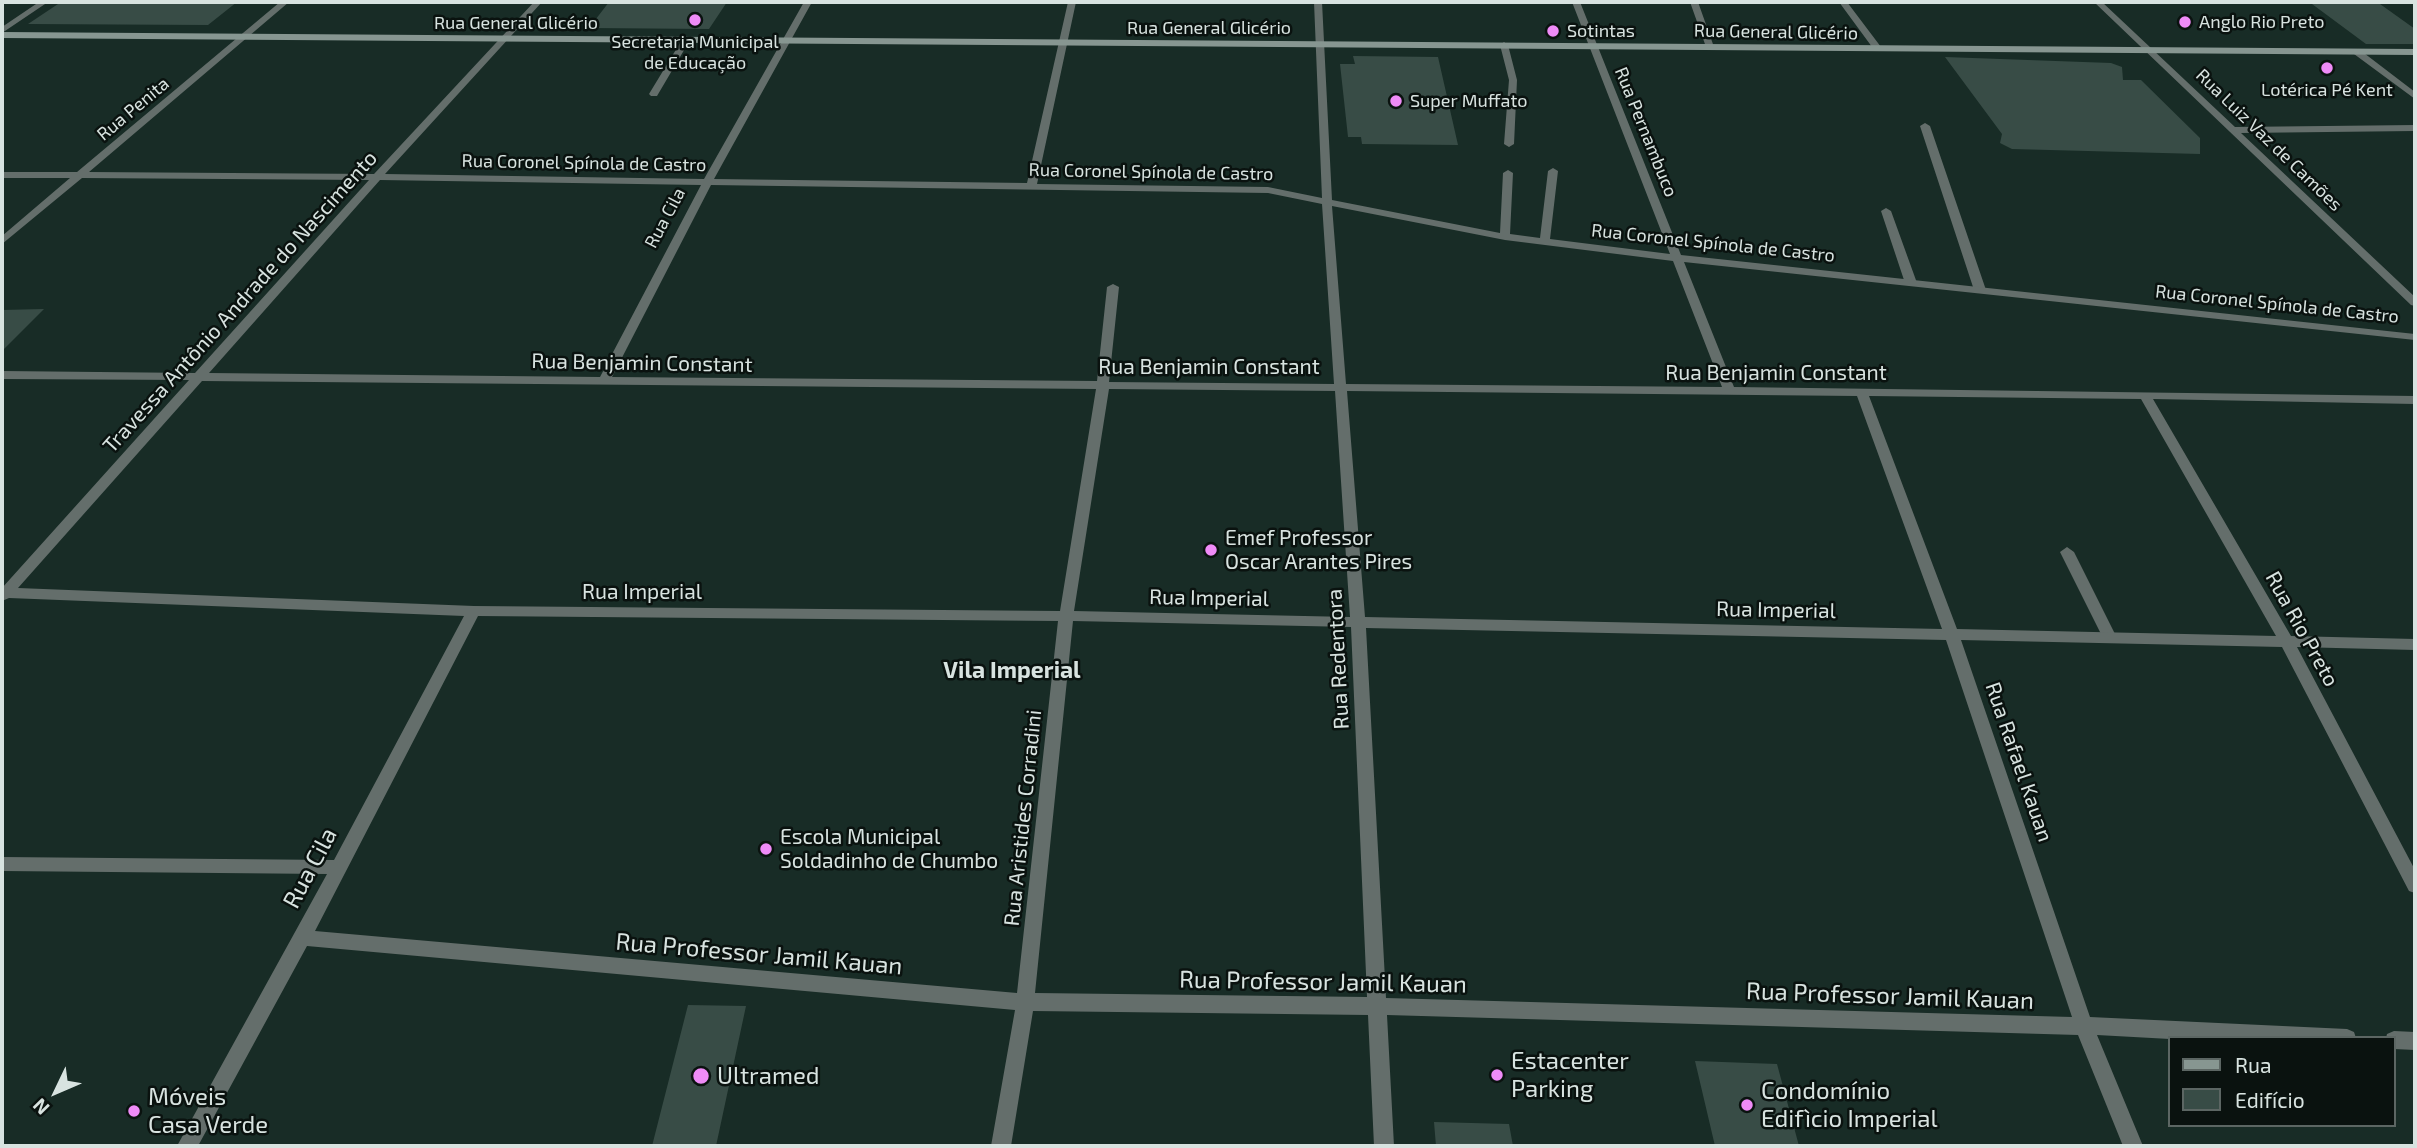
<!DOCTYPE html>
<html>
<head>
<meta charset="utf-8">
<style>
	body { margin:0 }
	#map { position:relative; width:2417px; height:1148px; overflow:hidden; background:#182c26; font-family:"Exo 2",sans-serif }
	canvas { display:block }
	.frame { position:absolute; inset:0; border:4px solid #d8e3e0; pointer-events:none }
	.legend { position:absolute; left:2168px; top:1036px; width:228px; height:91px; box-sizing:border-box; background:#0a120f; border:2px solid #5c6663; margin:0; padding:9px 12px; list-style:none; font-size:21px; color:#d8e3e0 }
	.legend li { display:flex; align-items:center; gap:14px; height:35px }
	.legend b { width:35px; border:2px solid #5c6663 }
	.north { position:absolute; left:21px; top:1057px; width:70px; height:70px; -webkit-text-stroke:5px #0a120f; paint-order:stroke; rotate:226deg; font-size:19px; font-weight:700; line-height:28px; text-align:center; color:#d8e3e0 }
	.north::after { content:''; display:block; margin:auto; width:24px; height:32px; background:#d8e3e0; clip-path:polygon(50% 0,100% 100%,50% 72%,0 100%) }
</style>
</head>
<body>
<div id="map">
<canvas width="2417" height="1148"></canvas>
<div class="frame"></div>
<ul class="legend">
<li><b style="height:9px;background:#879691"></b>Rua</li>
<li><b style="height:19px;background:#384c46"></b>Edifício</li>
</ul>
<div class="north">N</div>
</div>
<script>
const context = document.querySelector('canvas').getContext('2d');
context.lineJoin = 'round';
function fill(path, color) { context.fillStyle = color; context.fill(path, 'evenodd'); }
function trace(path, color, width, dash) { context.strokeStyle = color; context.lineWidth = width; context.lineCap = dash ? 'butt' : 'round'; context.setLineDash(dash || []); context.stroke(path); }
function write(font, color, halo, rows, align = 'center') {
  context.font = font + ' "Exo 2",sans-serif'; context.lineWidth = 5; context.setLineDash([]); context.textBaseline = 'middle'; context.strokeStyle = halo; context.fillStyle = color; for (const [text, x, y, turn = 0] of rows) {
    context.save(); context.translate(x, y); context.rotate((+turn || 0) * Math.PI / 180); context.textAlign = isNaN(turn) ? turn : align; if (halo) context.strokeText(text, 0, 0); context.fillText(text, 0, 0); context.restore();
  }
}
const building = new Path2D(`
	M61 2H237L208 25 28 24Z
	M609 2H727L709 29 589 28Z
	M2312 4H2380L2415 29V44H2366Z
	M1353 56 1438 57 1458 145 1362 144 1361 137H1348L1340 64H1355Z
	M1945 57 2111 63 2122 67 2123 80H2141L2200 138V154L2012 149 2000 143 2002 134Z
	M44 309 2 351V310Z
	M688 1005 746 1006 716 1146H652Z
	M1695 1061 1777 1064 1799 1146H1715Z
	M1434 1122 1509 1124 1513 1146H1436Z`);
const lane = new Path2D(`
	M1690 2H1698L1714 47 1713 49 1706 47Z
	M683 38 690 40 657 96H651L649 94Z
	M1925 123 1930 126 1986 290 1984 292H1976L1974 290 1920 126Z
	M1886 208 1891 211 1917 283 1915 285 1911 286 1905 283 1881 211Z
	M2067 547 2074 552 2117 638 2115 642H2105L2060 552Z`);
const street = new Path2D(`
	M39 2H48L2 33V27Z
	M280 2H289L89 172 374 174 534 2H542L385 174 704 179 804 2H812L714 179 1027 183 1068 2H1076L1037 184 1268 187 1322 198 1314 2H1322L1332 200 1500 233 1503 173 1508 170 1513 173 1510 234 1540 238 1548 171 1553 168 1558 171 1550 239 1670 254 1572 2H1580L1681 255 2415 334V340L1684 262 1734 387 2415 396V404L2153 399 2291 636 2415 639V650L2297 647 2415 870V893L2409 891 2282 647 1961 640 2090 1017 2347 1029 2354 1032 2356 1038 2170 1039 2097 1035 2143 1146H2123L2078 1035 1387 1015 1394 1146H1374L1368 1015 1033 1011 1011 1146H991L1015 1010 307 946 198 1146H177L327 874 2 871V857L334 860 464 616 9 598 2 601V588L189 380 2 379V371L195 373 369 180 82 178 2 244V236L70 178H2V172H77ZM380 180 701 185 600 377 209 373ZM711 185 1268 193 1322 204 1334 384 1109 382 1119 287 1113 284 1107 287 1097 381 612 377ZM1332 206 1505 240 1673 261 1722 387 1346 384ZM202 381 1096 389 1060 611 474 606 18 588ZM1109 389 1335 391 1350 617 1074 611ZM1347 391 1857 396 1942 629 1365 617ZM1869 396 2141 399 2276 636 1957 629ZM478 616 1058 621 1017 993 315 931ZM1073 621 1351 627 1367 997 1035 993ZM1366 628 1946 640 2072 1017 1386 998Z
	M1839 2H1847L1881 47V51H1875Z
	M2094 2H2102L2235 127 2415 125V131L2241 133 2415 297V306L2411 305Z
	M1504 42 1508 45 1517 80 1514 144 1509 147 1504 144 1509 80 1500 45Z
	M2354 50H2360L2415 92V99L2354 54Z
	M2394 1031 2415 1032V1050L2394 1049V1038H2386L2387 1034Z`);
const secondary = new Path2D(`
	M2 32 2415 49V55L2 38Z`);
const markers = [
	[695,20,7,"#ef8bf7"],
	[2185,22,7,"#ef8bf7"],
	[1553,31,7,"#ef8bf7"],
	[2327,68,7,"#ef8bf7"],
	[1396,101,7,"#ef8bf7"],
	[1211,550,7,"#ef8bf7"],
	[766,849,7,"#ef8bf7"],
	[1497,1075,7,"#ef8bf7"],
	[701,1076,9,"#ef8bf7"],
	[1747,1105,7,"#ef8bf7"],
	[134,1111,7,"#ef8bf7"]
];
const farPoinames = [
	["Anglo Rio Preto",2199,22],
	["Sotintas",1567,31],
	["Secretaria Municipal",695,42,"center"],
	["de Educação",695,63,"center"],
	["Lotérica Pé Kent",2327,90,"center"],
	["Super Muffato",1410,101]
];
const farStreetnames = [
	["Rua General Glicério",516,23],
	["Rua General Glicério",1209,28],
	["Rua General Glicério",1776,32,1],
	["Rua Penita",133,109,-40],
	["Rua Pernambuco",1646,132,68],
	["Rua Luiz Vaz de Camões",2269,140,44],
	["Rua Coronel Spínola de Castro",584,163,1],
	["Rua Coronel Spínola de Castro",1151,172,1],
	["Rua Cila",665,218,-62],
	["Rua Coronel Spínola de Castro",1713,243,6],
	["Rua Coronel Spínola de Castro",2277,304,6]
];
const streetNames = [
	["Travessa Antônio Andrade do Nascimento",240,302,-48],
	["Rua Benjamin Constant",642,363,1],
	["Rua Benjamin Constant",1209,367],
	["Rua Benjamin Constant",1776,373],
	["Rua Imperial",642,592],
	["Rua Imperial",1209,598,1],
	["Rua Imperial",1776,610,1],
	["Rua Rio Preto",2302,629,61],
	["Rua Redentora",1338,659,-93],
	["Rua Rafael Kauan",2019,762,71],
	["Rua Aristides Corradini",1023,818,-84]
];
const poiNames = [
	["Emef Professor",1225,538],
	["Oscar Arantes Pires",1225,562],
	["Escola Municipal",780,837],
	["Soldadinho de Chumbo",780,861]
];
const neighbourhoodNames = [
	["Vila Imperial",1012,670]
];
const nearStreetnames = [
	["Rua Cila",310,868,-62],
	["Rua Professor Jamil Kauan",759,954,5],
	["Rua Professor Jamil Kauan",1323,982,1],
	["Rua Professor Jamil Kauan",1890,996,2]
];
const nearPoinames = [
	["Estacenter",1511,1061],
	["Parking",1511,1089],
	["Ultramed",717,1076],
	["Condomínio",1761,1091],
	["Edifìcio Imperial",1761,1119],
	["Móveis",148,1097],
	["Casa Verde",148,1125]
];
fill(building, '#384c46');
fill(lane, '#646e6b');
fill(street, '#646e6b');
fill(secondary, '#879691');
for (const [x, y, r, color] of markers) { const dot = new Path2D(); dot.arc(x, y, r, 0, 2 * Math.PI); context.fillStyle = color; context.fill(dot); trace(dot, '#0a120f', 2.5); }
write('18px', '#d8e3e0', '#0a120f', farPoinames, 'left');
write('18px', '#d8e3e0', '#0a120f', farStreetnames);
write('21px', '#d8e3e0', '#0a120f', streetNames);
write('21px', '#d8e3e0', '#0a120f', poiNames, 'left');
write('bold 23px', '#d8e3e0', '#0a120f', neighbourhoodNames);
write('24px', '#d8e3e0', '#0a120f', nearStreetnames);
write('24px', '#d8e3e0', '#0a120f', nearPoinames, 'left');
</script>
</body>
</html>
